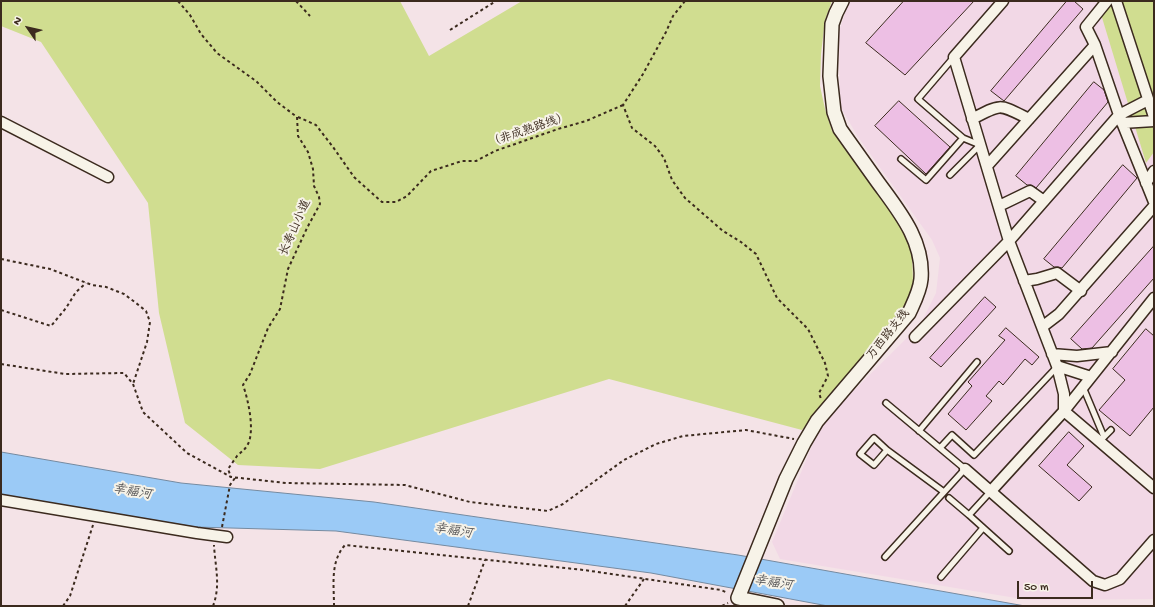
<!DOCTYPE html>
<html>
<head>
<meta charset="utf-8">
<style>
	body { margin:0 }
	#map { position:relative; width:1155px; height:607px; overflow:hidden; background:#f4e3e7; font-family:"Gochi Hand",sans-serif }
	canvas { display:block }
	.frame { position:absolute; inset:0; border:2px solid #3b2a1e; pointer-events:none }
	.north { position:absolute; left:8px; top:8px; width:40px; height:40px; -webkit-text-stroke:3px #f7f3e8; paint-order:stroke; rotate:304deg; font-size:11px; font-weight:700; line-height:16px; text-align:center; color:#3b2a1e }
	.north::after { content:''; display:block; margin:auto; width:14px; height:18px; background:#3b2a1e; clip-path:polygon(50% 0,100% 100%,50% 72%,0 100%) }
	.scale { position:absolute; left:1017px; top:581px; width:76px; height:18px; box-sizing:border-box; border:2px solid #3b2a1e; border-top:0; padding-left:5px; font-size:12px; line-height:14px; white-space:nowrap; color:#3b2a1e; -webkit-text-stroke:3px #f7f3e8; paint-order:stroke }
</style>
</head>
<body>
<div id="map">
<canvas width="1155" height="607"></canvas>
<div class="frame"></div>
<div class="north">N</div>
<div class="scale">50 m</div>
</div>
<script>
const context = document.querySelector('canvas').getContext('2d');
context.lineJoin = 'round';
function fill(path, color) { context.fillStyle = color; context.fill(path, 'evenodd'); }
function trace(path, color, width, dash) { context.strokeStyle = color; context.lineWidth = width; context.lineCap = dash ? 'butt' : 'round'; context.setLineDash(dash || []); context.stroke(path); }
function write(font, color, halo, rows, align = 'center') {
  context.font = font + ' "Gochi Hand","LXGW WenKai TC",sans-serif'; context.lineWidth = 4; context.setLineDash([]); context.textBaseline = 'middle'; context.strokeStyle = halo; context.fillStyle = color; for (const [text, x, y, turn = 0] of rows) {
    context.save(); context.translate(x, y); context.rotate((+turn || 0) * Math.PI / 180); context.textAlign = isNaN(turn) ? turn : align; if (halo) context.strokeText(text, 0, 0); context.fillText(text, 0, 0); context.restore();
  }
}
const built = new Path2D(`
	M849 1H1154V599L1028 600 780 559 772 542 822 422 920 325 936 293 940 258 932 240 858 137 840 106 839 32Z`);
const green = new Path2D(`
	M1 1H400L429 56 522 1H832L825 20 821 54 820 86 825 109 832 131 900 225 912 251 913 283 907 301 889 327 802 430 609 379 320 469 238 465 185 423 159 313 148 203 41 42 1 26Z
	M1097 1H1154V152L1146 163Z`);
const water = new Path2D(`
	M1 452 181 483 374 502 738 555 1025 606H828L651 573 336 531 195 527 1 495Z`);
const building = new Path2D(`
	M904 1H974L905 75 866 43Z
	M1067 1H1074L1083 9 1004 101 991 91Z
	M1094 82 1104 90 1108 102 1036 188 1031 185H1027L1016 176Z
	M899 101 950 147 926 174 875 126Z
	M1123 165 1137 178 1062 268 1058 267H1054L1044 259Z
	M1154 246V278L1092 348 1082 349 1071 339Z
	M985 297 996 307 941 367 930 358Z
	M1006 328 1039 357 1032 365 1025 359 1003 385 999 381 986 396 992 401 966 430 948 414 972 386 968 382 1005 340 999 336Z
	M1146 329 1154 336V407L1130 436 1099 410 1125 380 1113 369Z
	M1069 432 1084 446 1067 465 1092 487 1079 501 1039 466Z`);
const path = new Path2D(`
	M178 1 190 15 201 34 217 53 256 81 277 102 297 117 298 136 308 152 313 169 314 186 319 197 320 204 307 228 288 269 280 309 268 328 250 374 243 385C248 399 255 430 248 444 245 450 241 452 237 456 234 460 231 465 228 469L231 477
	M296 1 310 16
	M685 1 673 16 666 32 643 74 623 105 632 128 655 146 664 158 672 180 685 198 723 231 741 242 756 254 777 298 808 329 825 363 828 376 819 393 821 399
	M450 30 496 1
	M298 117 316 125 333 147 354 177 382 202H396L407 196 431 171 462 161H476L495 151 558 129 586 121 623 105
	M1 259 50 269 92 285 106 287 124 294 136 303 146 311 150 322 147 342 133 384
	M1 310 51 326 66 308 76 292 86 283
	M1 364 65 374 124 373 133 384 143 412 187 453 231 477 286 483 405 485 470 502 548 511 563 504 624 460 656 444 683 436 746 430 794 439
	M222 527 230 485 235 478
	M63 606 70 596 93 525
	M213 606C221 585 215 566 214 545
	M334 606C334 584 330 562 345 545L584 570 721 590 728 593
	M468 606 485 560
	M625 606 644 579
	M722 606 728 603`);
const service = new Path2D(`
	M901 159 926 180 963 138
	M950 175 980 145 963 138 918 99 954 57
	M1083 387 1104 437
	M919 431 977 362
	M874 438 887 450 874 465 860 454Z
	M1103 438 1111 430
	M940 448 952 435 974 455 1057 367
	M887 450 944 492
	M991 491 969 515 1009 551
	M949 498 969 515
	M885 557 965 469 886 403
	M941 577 983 528`);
const minor = new Path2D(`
	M1003 1 954 57 1009 241 1057 366 1064 394V411L1154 488
	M1107 1 1086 27 1095 45 1119 115 1154 202
	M1116 1 1154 117
	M972 119C1002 103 999 104 1029 119
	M1 122 108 177
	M1122 123 1154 121
	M987 166 1095 45
	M1146 183 1154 171
	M999 206 1030 191 1044 201
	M1024 281 1037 279 1057 273 1081 291
	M1042 327 1059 314 1154 206
	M915 337 1009 241 1119 115 1148 100
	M1052 354 1077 356 1112 352
	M1057 366 1091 377
	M965 469 1093 581 1105 585 1120 579 1154 540
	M991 491 1064 411 1154 298
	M1 500 197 533 227 537`);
const tertiary = new Path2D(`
	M777 606 738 598 786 479 804 443 817 421 909 313C914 302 920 291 921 279 924 240 898 210 877 181 865 164 852 146 840 129L834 112 830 76 832 24 836 13 842 1`);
const streetNames = [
	["（非成熟路线）",529,131,-19],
	["长寿山小道",296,228,-66],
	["万西路支线",889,335,-51]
];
const waterNames = [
	["幸福河",132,493,10],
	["幸福河",453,532,9],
	["幸福河",773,584,9]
];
fill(built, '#f2d8e6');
fill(green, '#d0dd90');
fill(water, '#9bcaf6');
trace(water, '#758aa0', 1);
fill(building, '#edbfe4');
trace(building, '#3b2a1e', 1);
trace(service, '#3b2a1e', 8);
trace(minor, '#3b2a1e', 13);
trace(tertiary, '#3b2a1e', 16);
trace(path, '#3b2a1e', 2, [3, 3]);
trace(service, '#f7f3e8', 5);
trace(minor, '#f7f3e8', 10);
trace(tertiary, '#f7f3e8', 13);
write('12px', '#3b2a1e', '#f7f3e8', streetNames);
write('italic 13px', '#535254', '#f7f3e8', waterNames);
</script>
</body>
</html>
